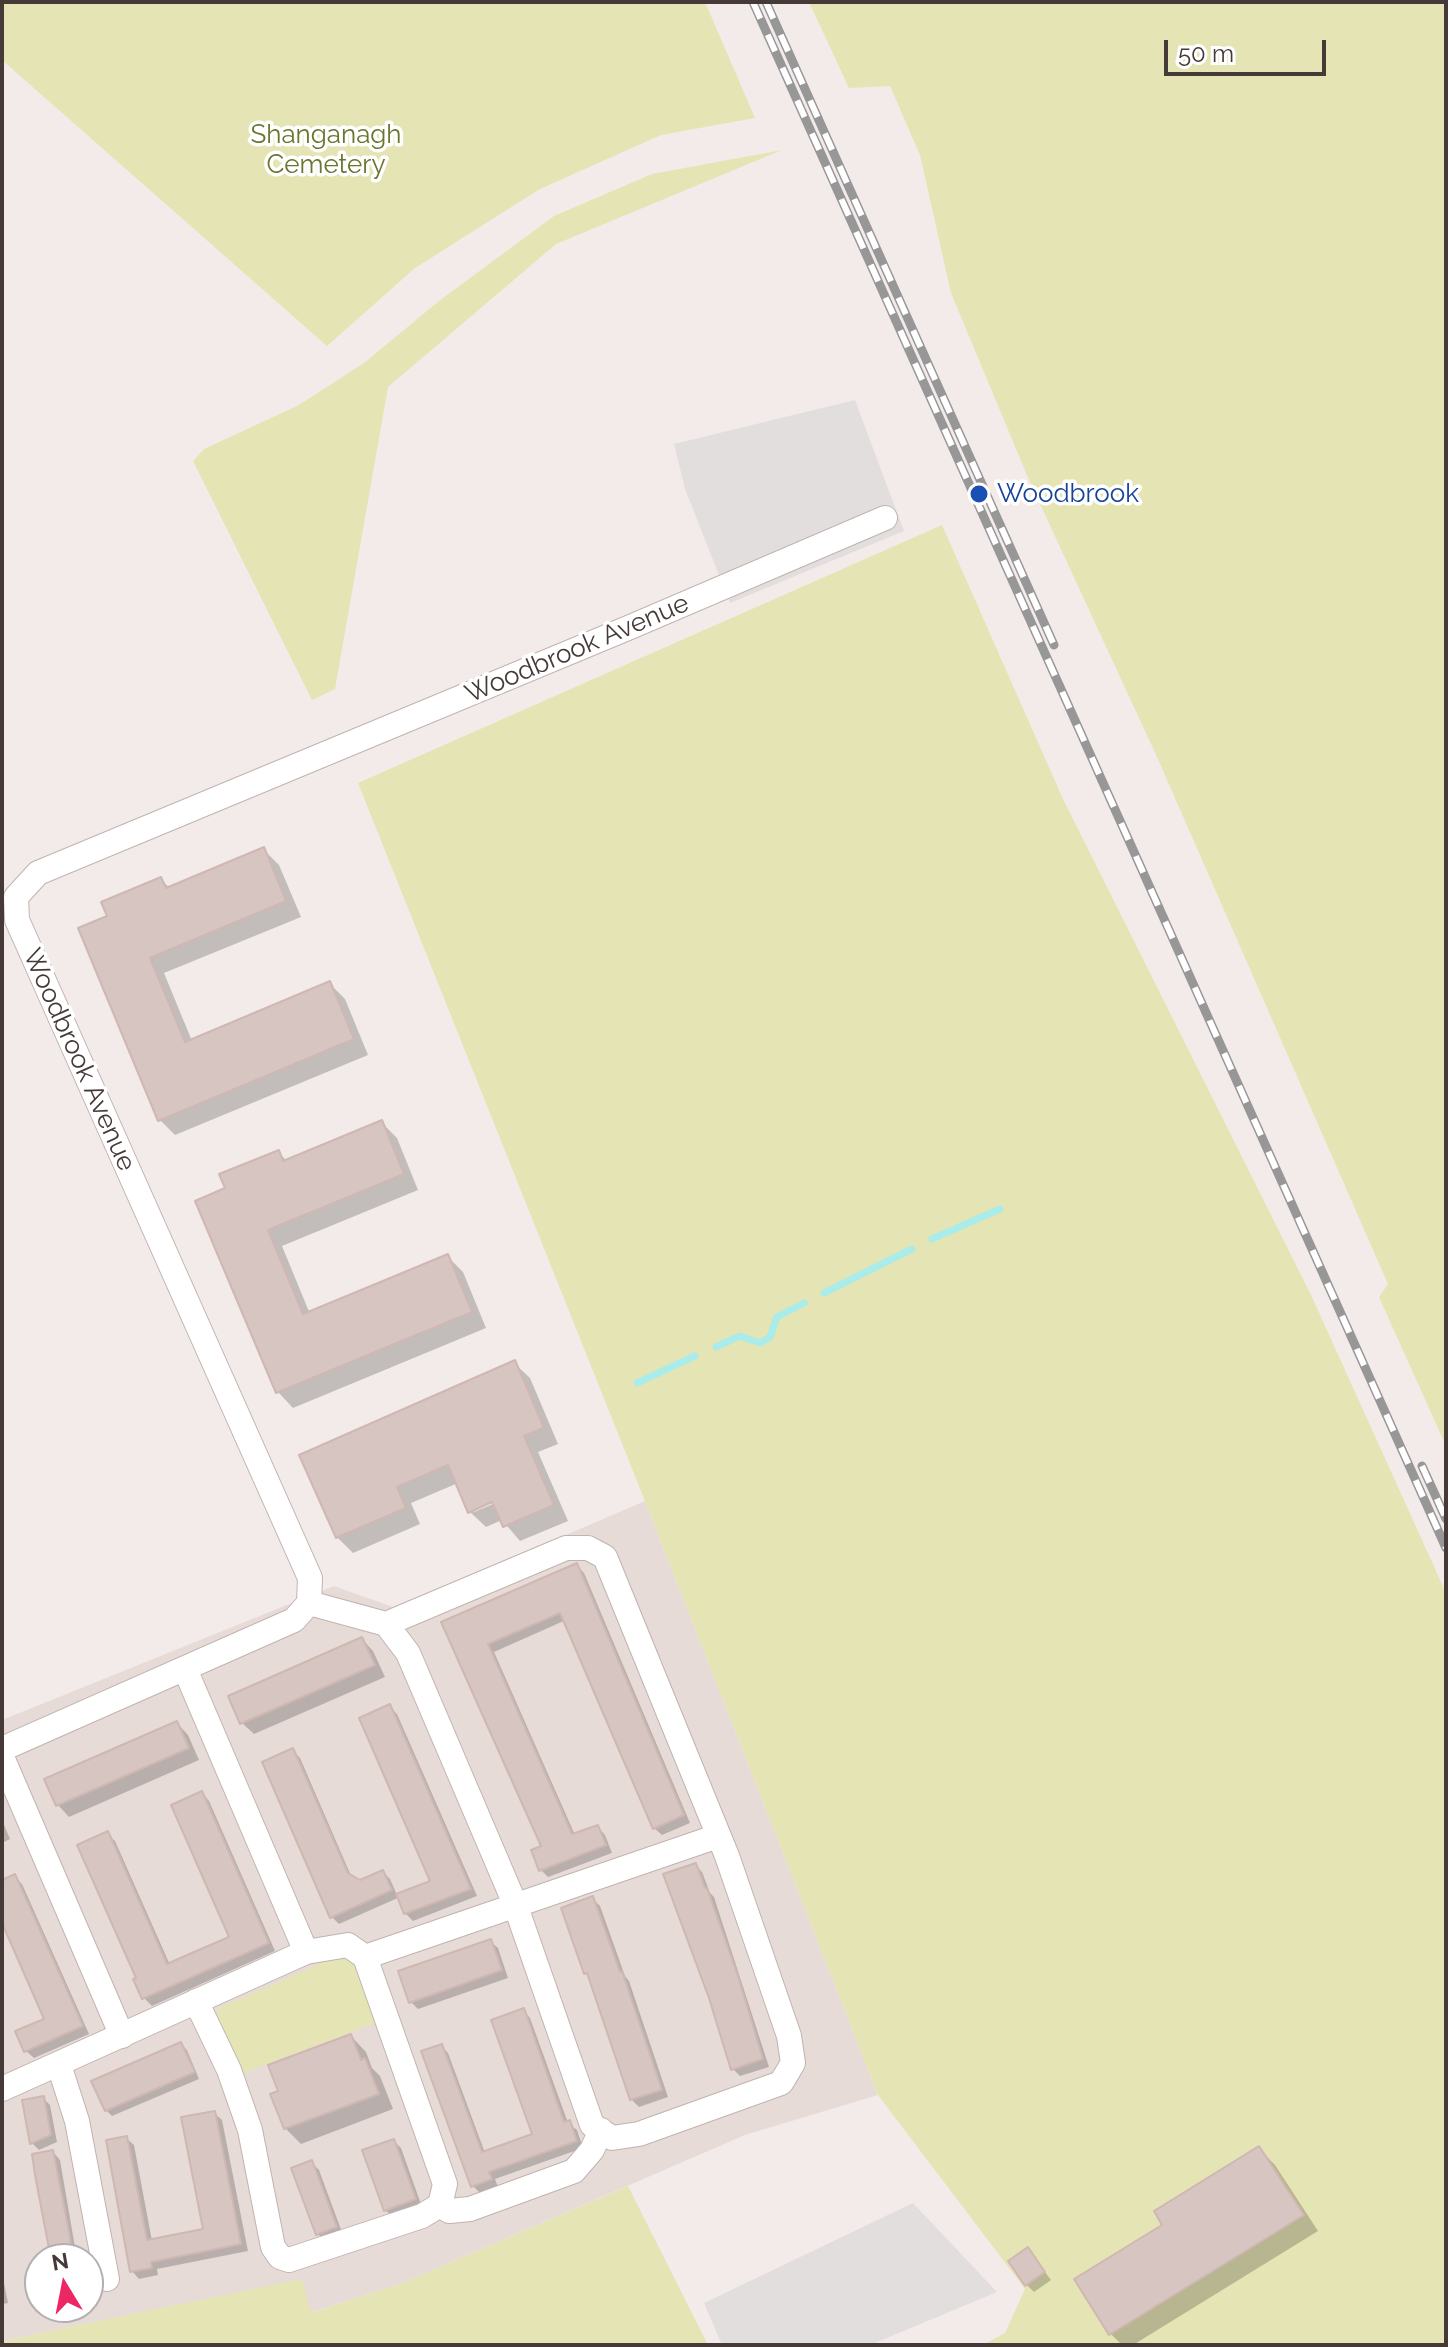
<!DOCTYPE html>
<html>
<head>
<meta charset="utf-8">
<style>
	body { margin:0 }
	#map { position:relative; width:1448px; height:2347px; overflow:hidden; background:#f3ebe9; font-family:Raleway,sans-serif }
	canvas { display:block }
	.frame { position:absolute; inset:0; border:4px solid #463a38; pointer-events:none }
	.north { position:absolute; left:24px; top:2243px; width:80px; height:80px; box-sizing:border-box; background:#fff; border:2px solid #b5b0af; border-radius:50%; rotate:350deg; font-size:22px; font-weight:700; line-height:32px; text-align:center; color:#463a38 }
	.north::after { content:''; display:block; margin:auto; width:28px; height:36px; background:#ed2664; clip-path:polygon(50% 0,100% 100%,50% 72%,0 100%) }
	.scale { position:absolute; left:1164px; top:40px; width:162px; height:36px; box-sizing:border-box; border:4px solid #463a38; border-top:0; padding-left:10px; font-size:24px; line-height:28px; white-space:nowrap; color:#463a38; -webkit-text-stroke:6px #fff; paint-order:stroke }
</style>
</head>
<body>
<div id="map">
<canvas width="1448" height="2347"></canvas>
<div class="frame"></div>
<div class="north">N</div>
<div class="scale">50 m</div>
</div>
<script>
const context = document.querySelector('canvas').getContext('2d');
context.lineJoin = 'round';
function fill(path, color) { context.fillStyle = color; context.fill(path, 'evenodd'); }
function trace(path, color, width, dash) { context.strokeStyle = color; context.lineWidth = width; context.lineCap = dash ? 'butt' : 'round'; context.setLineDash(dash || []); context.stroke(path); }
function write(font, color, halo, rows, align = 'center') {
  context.font = font + ' Raleway,sans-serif'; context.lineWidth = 7; context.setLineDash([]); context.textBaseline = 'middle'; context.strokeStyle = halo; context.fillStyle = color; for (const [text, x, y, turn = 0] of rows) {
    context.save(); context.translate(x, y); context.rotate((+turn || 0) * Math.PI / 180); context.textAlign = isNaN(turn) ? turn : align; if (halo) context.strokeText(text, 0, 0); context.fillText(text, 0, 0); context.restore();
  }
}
const residential = new Path2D(`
	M645 1501 878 2095 745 2135 403 2283 310 2313 302 2280 2 2341V1720L334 1586 396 1608ZM40 2259H88V2307H40Z`);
const green = new Path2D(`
	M2 2H705L755 118 661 135 540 189 415 268 327 346 2 60Z
	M809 2H1446V1446L1379 1297 1388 1284 1157 757 1029 480 951 293 920 155 890 86 849 88Z
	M782 150 556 244 388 387 335 689 312 700 193 461 204 449 299 405 364 363 439 301 554 216 652 174Z
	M942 525 1063 799 1312 1297 1446 1593V2345H983L1005 2333 1025 2289 878 2095 645 1501 358 783Z
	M348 1955 355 1962 375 2023 238 2075 215 2015 219 2008 338 1956Z
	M628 2186 708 2345H2V2341L302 2279 311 2313 403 2283Z`);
const parking = new Path2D(`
	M855 400 904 531 730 603 685 489 674 444Z
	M913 2203 997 2292 870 2345H722L704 2303Z`);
const shadow = new Path2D(`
	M263 849 279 865 301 917 164 973 192 1041 329 983 345 999 368 1055 175 1135 160 1120 110 917 160 879 170 888Z
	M381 1122 397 1138 418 1190 282 1246 310 1314 447 1256 463 1272 486 1328 293 1408 278 1392 228 1190 278 1152 287 1161Z
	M514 1363 530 1378 558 1444 538 1452 568 1521 520 1541 502 1520 486 1527 470 1512 458 1483 411 1503 420 1524 353 1553 337 1537ZM500 1496 502 1500 474 1512V1508Z
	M576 1565 584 1573 690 1823 662 1835 654 1828 566 1620 494 1652 575 1835 598 1827 605 1835 612 1853 548 1877 540 1869 543 1847 444 1623Z
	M362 1639 373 1651 385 1677 254 1734 242 1723Z
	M390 1707 397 1714 477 1896 413 1921 405 1913 400 1897 339 1924 332 1917 293 1751 300 1758 352 1878 360 1882 383 1872 390 1879 397 1895 433 1882Z
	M177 1723 188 1735 199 1760 69 1817 58 1805 47 1780Z
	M202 1793 209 1801 275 1951 152 2006 144 1998 80 1846 107 1834 115 1841 170 1965 232 1938Z
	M2 1820 10 1839 2 1843Z
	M695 1865 702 1872 710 1893 714 1897 769 2067 740 2076 733 2069Z
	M15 1877 22 1884 89 2034 34 2058 26 2051 47 2020 2 1918V1882Z
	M593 1899 600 1906 625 1976 629 1981 668 2097 639 2107 631 2099Z
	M490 1941 498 1948 508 1978 418 2009 411 2002Z
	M523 2010 530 2018 568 2123 577 2130 583 2148 495 2179 498 2187 480 2193 473 2186 441 2046 448 2053 485 2153 534 2135Z
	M351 2036 366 2052 372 2068 380 2076 393 2109 301 2144 285 2128Z
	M181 2044 187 2050 199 2079 112 2116 106 2110Z
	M43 2098 50 2105 57 2142 39 2150 32 2143 24 2102Z
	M214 2113 222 2120 248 2251 157 2269 158 2275 139 2279 132 2271 126 2138 134 2145 152 2241 205 2231Z
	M394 2141 401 2148 422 2207 393 2217 385 2210Z
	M1259 2149 1275 2165 1318 2231 1133 2345H1122L1111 2334 1165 2225Z
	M53 2152 60 2160 77 2259H53Z
	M311 2162 319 2170 343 2235 325 2241 318 2234Z
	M1028 2250 1051 2280 1034 2292 1026 2284Z
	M2 2273 8 2303 2 2304Z`);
const stream = new Path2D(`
	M932 1239 1000 1209
	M824 1293 912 1249
	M716 1347 740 1336 760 1343 770 1337 777 1317 804 1303
	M637 1383 695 1356`);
const building = new Path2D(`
	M264 847 286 901 150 958 185 1042 330 981 354 1039 158 1121 78 928 107 916 101 902 161 877 166 888Z
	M382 1120 404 1174 268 1230 303 1314 448 1254 472 1312 276 1393 195 1201 225 1188 219 1174 279 1150 283 1161Z
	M515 1360 544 1428 524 1436 554 1505 503 1527 492 1502 468 1513 448 1465 397 1487 406 1508 336 1538 299 1455Z
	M577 1563 684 1815 653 1829 560 1613 488 1644 572 1834 598 1825 606 1845 539 1871 531 1850 541 1846 441 1622Z
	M362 1637 375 1665 240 1724 228 1696Z
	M390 1704 471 1889 404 1914 396 1894 430 1881 359 1718Z
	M177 1721 189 1748 56 1806 44 1779Z
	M293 1748 348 1873 360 1880 383 1870 392 1890 330 1918 262 1762Z
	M202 1791 269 1943 142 1999 133 1979 136 1978 77 1845 108 1831 167 1964 194 1952 229 1937 171 1805Z
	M696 1863 705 1888H707L738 1976 763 2059 731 2070 709 1998 663 1874Z
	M15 1874 83 2026 24 2052 15 2031 44 2019 2 1923V1880Z
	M593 1896 620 1972 622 1971 662 2090 630 2100 587 1973 584 1974 561 1908Z
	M491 1939 502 1970 409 2003 398 1971Z
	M524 2008 564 2122 570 2120 577 2141 489 2172 492 2179 471 2187 421 2051 442 2044 482 2152 532 2134 491 2020Z
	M351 2034 361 2060 365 2058 379 2094 284 2129 270 2094 278 2091 268 2065Z
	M181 2042 195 2072 105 2111 91 2081Z
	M44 2096 51 2135 30 2144 22 2100Z
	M215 2111 241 2244 151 2262 152 2268 130 2272 106 2140 127 2136 147 2240 203 2229 181 2117Z
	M394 2139 416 2199 384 2211 362 2150Z
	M1259 2146 1304 2215 1109 2335 1074 2279 1162 2225 1154 2211Z
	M53 2150 70 2237 72 2259H51L35 2175 32 2154Z
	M312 2160 337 2227 316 2235 291 2168Z
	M1028 2247 1045 2272 1025 2286 1008 2261Z`);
const minor = new Path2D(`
	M309 1603 386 1624 408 1653 515 1904 592 2125 612 2138 639 2134 781 2083 793 2063 789 2036 727 1856 605 1557 588 1548H566L386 1624
	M185 1669 306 1952
	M2 1749 294 1620 309 1603 310 1578 17 920 16 897 38 873 628 628 885 518
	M2 1757 122 2036
	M196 2001 229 2070 250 2130 273 2247 280 2257 289 2260 422 2216 440 2205 445 2184 365 1957
	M59 2065 77 2121 107 2279
	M2 2089 306 1952 348 1945 365 1957 718 1836
	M440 2205 449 2211 470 2209 574 2171 592 2150 601 2130`);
const rail = new Path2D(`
	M753 2 1446 1548
	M766 2 1054 645
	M1422 1466 1446 1519`);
const markers = [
	[979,494,10,"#1a4fb4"]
];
const parkNames = [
	["Shanganagh",326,135],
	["Cemetery",326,165]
];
const transitNames = [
	["Woodbrook",997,494]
];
const streetNames = [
	["Woodbrook Avenue",577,649,-23],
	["Woodbrook Avenue",79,1060,66]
];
fill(residential, '#e7dbd7');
fill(green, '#e5e4b4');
fill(parking, '#e2dedd');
fill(shadow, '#0003');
trace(stream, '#a9ece9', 7);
fill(building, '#d7c5c2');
trace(building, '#cfb7b2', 2);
trace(minor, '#c1b3af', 26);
trace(minor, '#fff', 24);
trace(rail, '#979797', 9);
trace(rail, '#fff', 6, [18]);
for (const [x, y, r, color] of markers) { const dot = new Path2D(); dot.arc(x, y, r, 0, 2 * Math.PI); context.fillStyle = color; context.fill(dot); trace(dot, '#fff', 3); }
write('26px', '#6a752e', '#fff', parkNames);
write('26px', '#164399', '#fff', transitNames, 'left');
write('26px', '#463a38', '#fff', streetNames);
</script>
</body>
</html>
